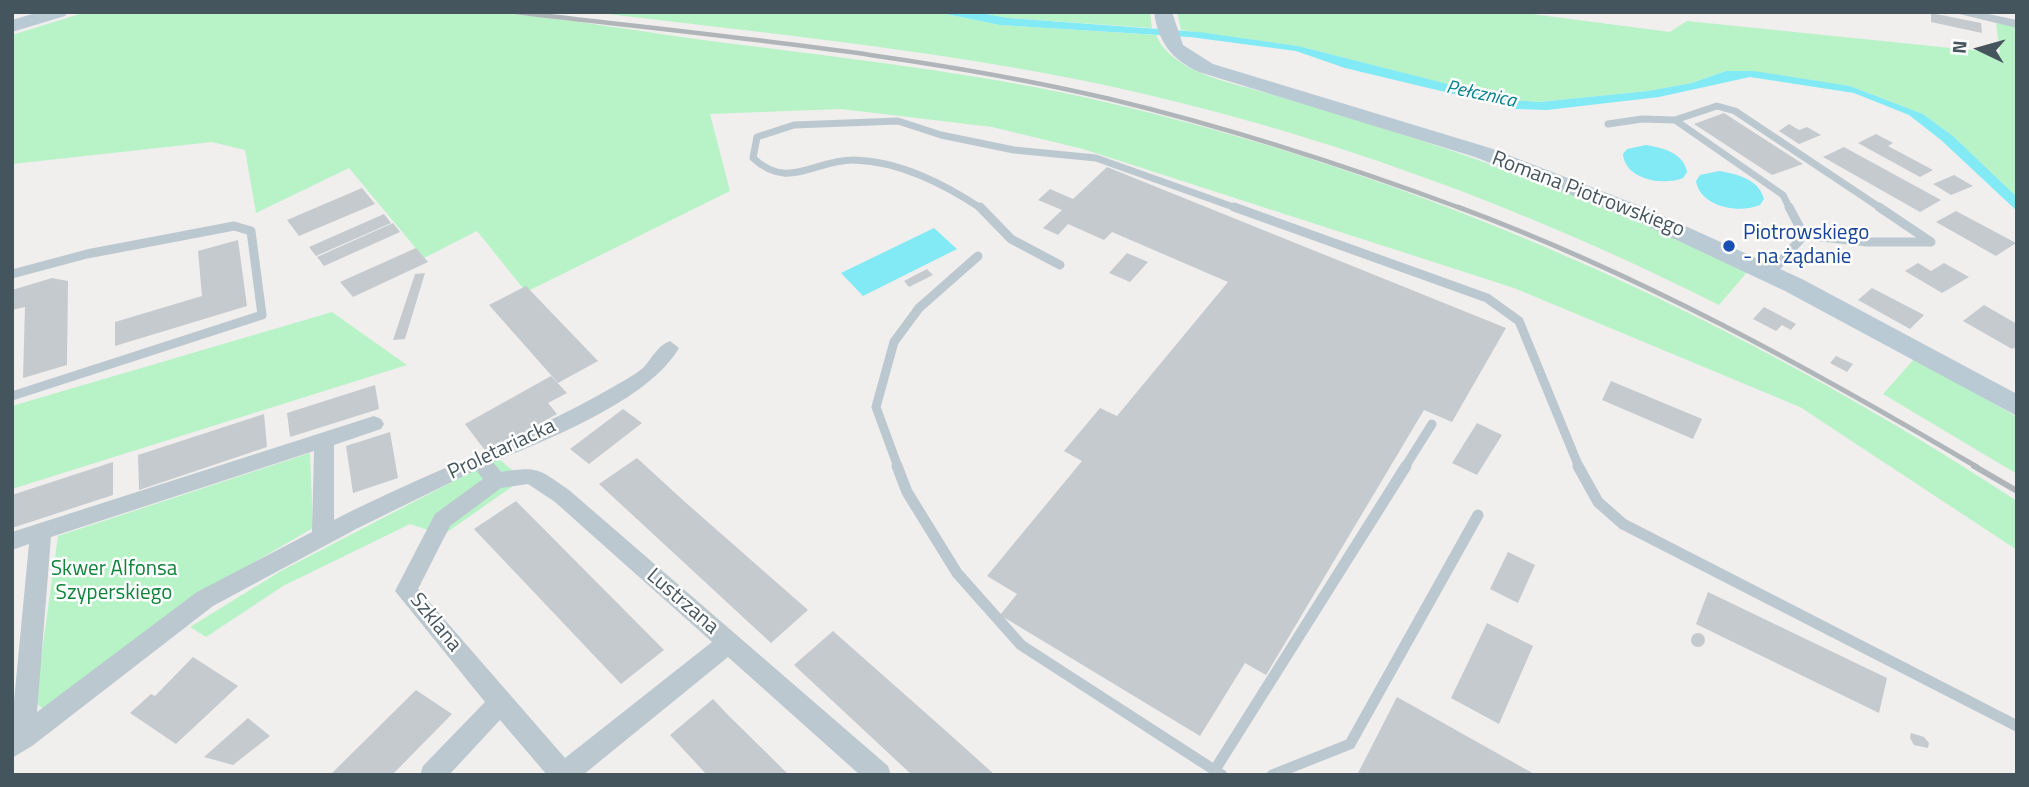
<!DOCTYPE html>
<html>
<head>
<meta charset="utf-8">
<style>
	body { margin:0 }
	#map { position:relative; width:2029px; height:787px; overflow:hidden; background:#f1eeee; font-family:"Titillium Web",sans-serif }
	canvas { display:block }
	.frame { position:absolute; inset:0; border:14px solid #45555d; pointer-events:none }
	.north { position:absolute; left:1945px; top:14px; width:70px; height:70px; -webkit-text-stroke:5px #fff; paint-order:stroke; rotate:275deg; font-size:19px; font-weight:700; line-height:28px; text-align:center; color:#45555d }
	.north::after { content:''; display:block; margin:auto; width:24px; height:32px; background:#45555d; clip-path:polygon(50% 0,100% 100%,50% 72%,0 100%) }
</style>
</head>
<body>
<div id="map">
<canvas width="2029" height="787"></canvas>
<div class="frame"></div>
<div class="north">N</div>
</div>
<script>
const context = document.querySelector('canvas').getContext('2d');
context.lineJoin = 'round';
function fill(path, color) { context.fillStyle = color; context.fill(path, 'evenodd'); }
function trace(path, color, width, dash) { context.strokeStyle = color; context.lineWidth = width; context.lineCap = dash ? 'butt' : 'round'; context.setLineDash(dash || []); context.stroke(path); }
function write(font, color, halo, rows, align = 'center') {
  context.font = font + ' "Titillium Web",sans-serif'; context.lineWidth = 5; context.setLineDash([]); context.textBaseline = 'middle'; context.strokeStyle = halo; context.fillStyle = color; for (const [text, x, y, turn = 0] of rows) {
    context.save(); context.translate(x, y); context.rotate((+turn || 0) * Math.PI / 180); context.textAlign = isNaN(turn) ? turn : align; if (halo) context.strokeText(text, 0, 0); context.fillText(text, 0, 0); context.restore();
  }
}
const green = new Path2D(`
	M86 12C174 12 263 12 351 12 395 12 439 10 483 12 564 17 645 33 726 43 846 58 969 72 1088 98 1418 172 1735 316 2017 501V550L1800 407 1514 288 1083 149 992 127 841 109 710 114 730 191 526 292 477 231 424 258 349 168 256 213 245 150 212 142 12 164V35Z
	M593 12H936L1000 25 1156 35C1173 74 1234 83 1270 94 1436 141 1592 198 1749 270L1719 305C1523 206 1315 130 1100 84 933 49 762 33 593 12Z
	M976 12H1150L1152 28 1008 18Z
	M1177 12H1517L1670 32 1687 21 2000 53 1996 23 2017 27V197L1953 136 1923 114 1850 86 1726 71 1692 83 1648 91 1539 102 1510 100 1298 46 1181 30Z
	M332 312 407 365 12 489V406Z
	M1915 358 2017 417V474L1883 394Z
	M310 453 313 528 201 593 43 709 35 702 58 536Z
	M498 458 523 479 443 535 410 524 283 586 206 637 190 627 281 571Z`);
const water = new Path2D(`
	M936 12H976L1008 18 1199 32 1298 46 1511 100 1539 102 1648 91 1692 83 1726 71H1754L1850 86 1923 114 1953 136 2017 197V211L1941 140 1909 115 1854 93 1750 77 1659 97 1547 110 1516 109 1345 68 1296 51 1190 37 1000 25Z
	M1646 145C1663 148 1684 153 1687 172L1683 178C1664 186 1625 180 1623 154L1627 149Z
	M1719 171C1737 174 1759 179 1764 199L1760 205C1739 214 1700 207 1696 181L1700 175Z
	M934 228 957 249 863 296 841 273Z`);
const building = new Path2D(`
	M1931 13 1981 23 1982 33 1931 22Z
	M1724 113 1803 164 1772 175 1694 124Z
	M1789 124 1799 130 1807 127 1821 135 1799 144 1779 131Z
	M1876 134 1893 143 1888 146 1933 170 1920 177 1858 143Z
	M1844 147 1941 200 1920 212 1823 157Z
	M1107 167 1506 328 1452 422 1424 410 1266 675 1245 663 1200 736 1000 615 1017 594 987 576 1082 461 1064 451 1100 408 1117 416 1228 282 1112 232 1104 240 1068 224 1058 235 1043 228 1062 210 1038 200 1050 189 1073 199Z
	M1954 175 1973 186 1951 195 1933 184Z
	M362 188 375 204 299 236 287 220Z
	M1956 211 2016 243 1996 256 1936 222Z
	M384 214 391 223 316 256 309 247Z
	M393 223 400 232 324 266 317 257Z
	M238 240 247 306 115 346V322L202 296 198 251Z
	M416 248 428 262 353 297 340 282Z
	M1127 253 1148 262 1130 282 1109 273Z
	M1918 263 1931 271 1944 263 1969 277 1942 293 1905 271Z
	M927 269 933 275 909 287 904 281Z
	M425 273 405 339 393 340 415 274Z
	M52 278 68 281 67 365 23 378 25 307 12 310V290Z
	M526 286 598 361 558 383 489 305Z
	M1872 288 1924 315 1910 329 1858 300Z
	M1984 305 2017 324V346L2012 349 1963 321Z
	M1764 307 1787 319 1796 324 1791 330 1782 325 1776 331 1753 319Z
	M1836 356 1853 364 1847 372 1830 363Z
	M551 376 567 393 548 403 557 414 487 453 465 424Z
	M1611 381 1702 419 1693 439 1602 400Z
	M375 385 379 409 290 437 287 413Z
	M623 409 642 423 589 464 570 449Z
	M264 414 267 447 139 490 138 455Z
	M1477 423 1502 435 1477 475 1452 463Z
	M390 432 398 478 353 493 346 446Z
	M637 458 685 502 808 610 771 643 599 484Z
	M113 462V495L12 528V495Z
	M516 501 664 650 621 684 474 529Z
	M1508 552 1535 565 1518 603 1490 589Z
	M1708 592 1887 678 1879 713 1696 624Z
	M1487 623 1533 646 1499 724 1451 698Z
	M833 631 946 731 995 775H912L794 665Z
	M1691 640a7 7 0 1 1 14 0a7 7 0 1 1-14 0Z
	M193 657 238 686 176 744 130 713 151 694 155 696Z
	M416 690 452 714 392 775H330Z
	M1397 697 1536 775H1361L1358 773Z
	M713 699 727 714 789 775H707L670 735Z
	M248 718 270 736 233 765 204 757Z
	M1911 733 1924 737 1929 743 1928 748 1914 745 1910 738Z`);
const laneFar2 = new Path2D(`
	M1608 124 1642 119 1675 120
	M982 209C944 184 900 161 853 160 814 160 788 191 753 158L757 137 794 125 898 121 941 135 1014 150 1096 158 1239 209
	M1790 209 1783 195 1675 120 1717 106 1735 111 1882 209`);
const laneFar1 = new Path2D(`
	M980 207 1011 239 1060 265
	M1234 207 1487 298 1519 321 1579 467
	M1879 207 1931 242
	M1804 235 1867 242H1930
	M1771 273 1804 235 1789 207
	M12 274 87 254 234 226 251 231 262 315 12 396
	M898 467 876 407 894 342 919 308 978 256
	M1405 467 1432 424`);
const lane = new Path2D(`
	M897 466 907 492 957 573 1021 645 1222 775
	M1578 466 1598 502 1623 524 2017 726
	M1216 768 1406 466
	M1272 775 1350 744 1478 515`);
const street = new Path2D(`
	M1951 12H1979L2017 20V28Z
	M670 341 679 348C649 400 547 440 493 462L501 472C539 466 538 469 569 490L888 766 891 775H860L728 657 583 775H547L500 720 449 775H420L423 766 485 702 395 591 435 514 483 479 476 470 358 528 213 606 32 746 12 758V722L29 544 12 550V532L374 416 381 419 384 424 381 429 334 445V520C425 473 523 439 613 387 623 381 635 375 644 367 652 358 658 345 670 341ZM314 451 312 532 197 592 37 712 51 537ZM528 484 555 502 712 642 565 758 418 589 450 526 501 488Z`);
const secondary = new Path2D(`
	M39 12H68L65 16 12 32V20Z
	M1154 12H1172L1183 45 1213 64 1490 148 1648 209 1802 279 2017 394V416L1785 291 1632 219 1475 157 1199 72C1172 60 1158 42 1154 12Z`);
const railFar2 = new Path2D(`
	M515 12C713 36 915 53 1110 99 1231 128 1347 166 1463 209`);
const railFar1 = new Path2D(`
	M1458 207C1639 274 1811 369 1977 467`);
const rail = new Path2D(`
	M1974 466 2017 491`);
const markers = [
	[1729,246,7,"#1a4fb4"]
];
const farWaternames = [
	["Pełcznica",1481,95,12]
];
const streetNames = [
	["Romana Piotrowskiego",1588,195,21],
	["Proletariacka",502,450,-25],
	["Lustrzana",682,602,41],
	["Szklana",435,623,51]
];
const transitNames = [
	["Piotrowskiego",1743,234],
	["- na żądanie",1743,258]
];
const parkNames = [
	["Skwer Alfonsa",114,570],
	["Szyperskiego",114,594]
];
fill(green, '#b8f3c7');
fill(water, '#81eaf4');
fill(building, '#c5cace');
trace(laneFar2, '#bbc8cf', 7);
trace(laneFar1, '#bbc8cf', 9);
trace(lane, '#bbc8cf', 11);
fill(street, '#bbc8cf');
fill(secondary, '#bacad4');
trace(railFar2, '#b0b5b9', 4.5);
trace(railFar1, '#b0b5b9', 5);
trace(rail, '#b0b5b9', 6);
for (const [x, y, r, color] of markers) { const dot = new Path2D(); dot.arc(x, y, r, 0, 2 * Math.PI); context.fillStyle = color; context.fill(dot); trace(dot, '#fff', 2.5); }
write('italic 19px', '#04818c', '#fff', farWaternames);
write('21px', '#45555d', '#fff', streetNames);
write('21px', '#164399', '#fff', transitNames, 'left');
write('21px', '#0f853b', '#fff', parkNames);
</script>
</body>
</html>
